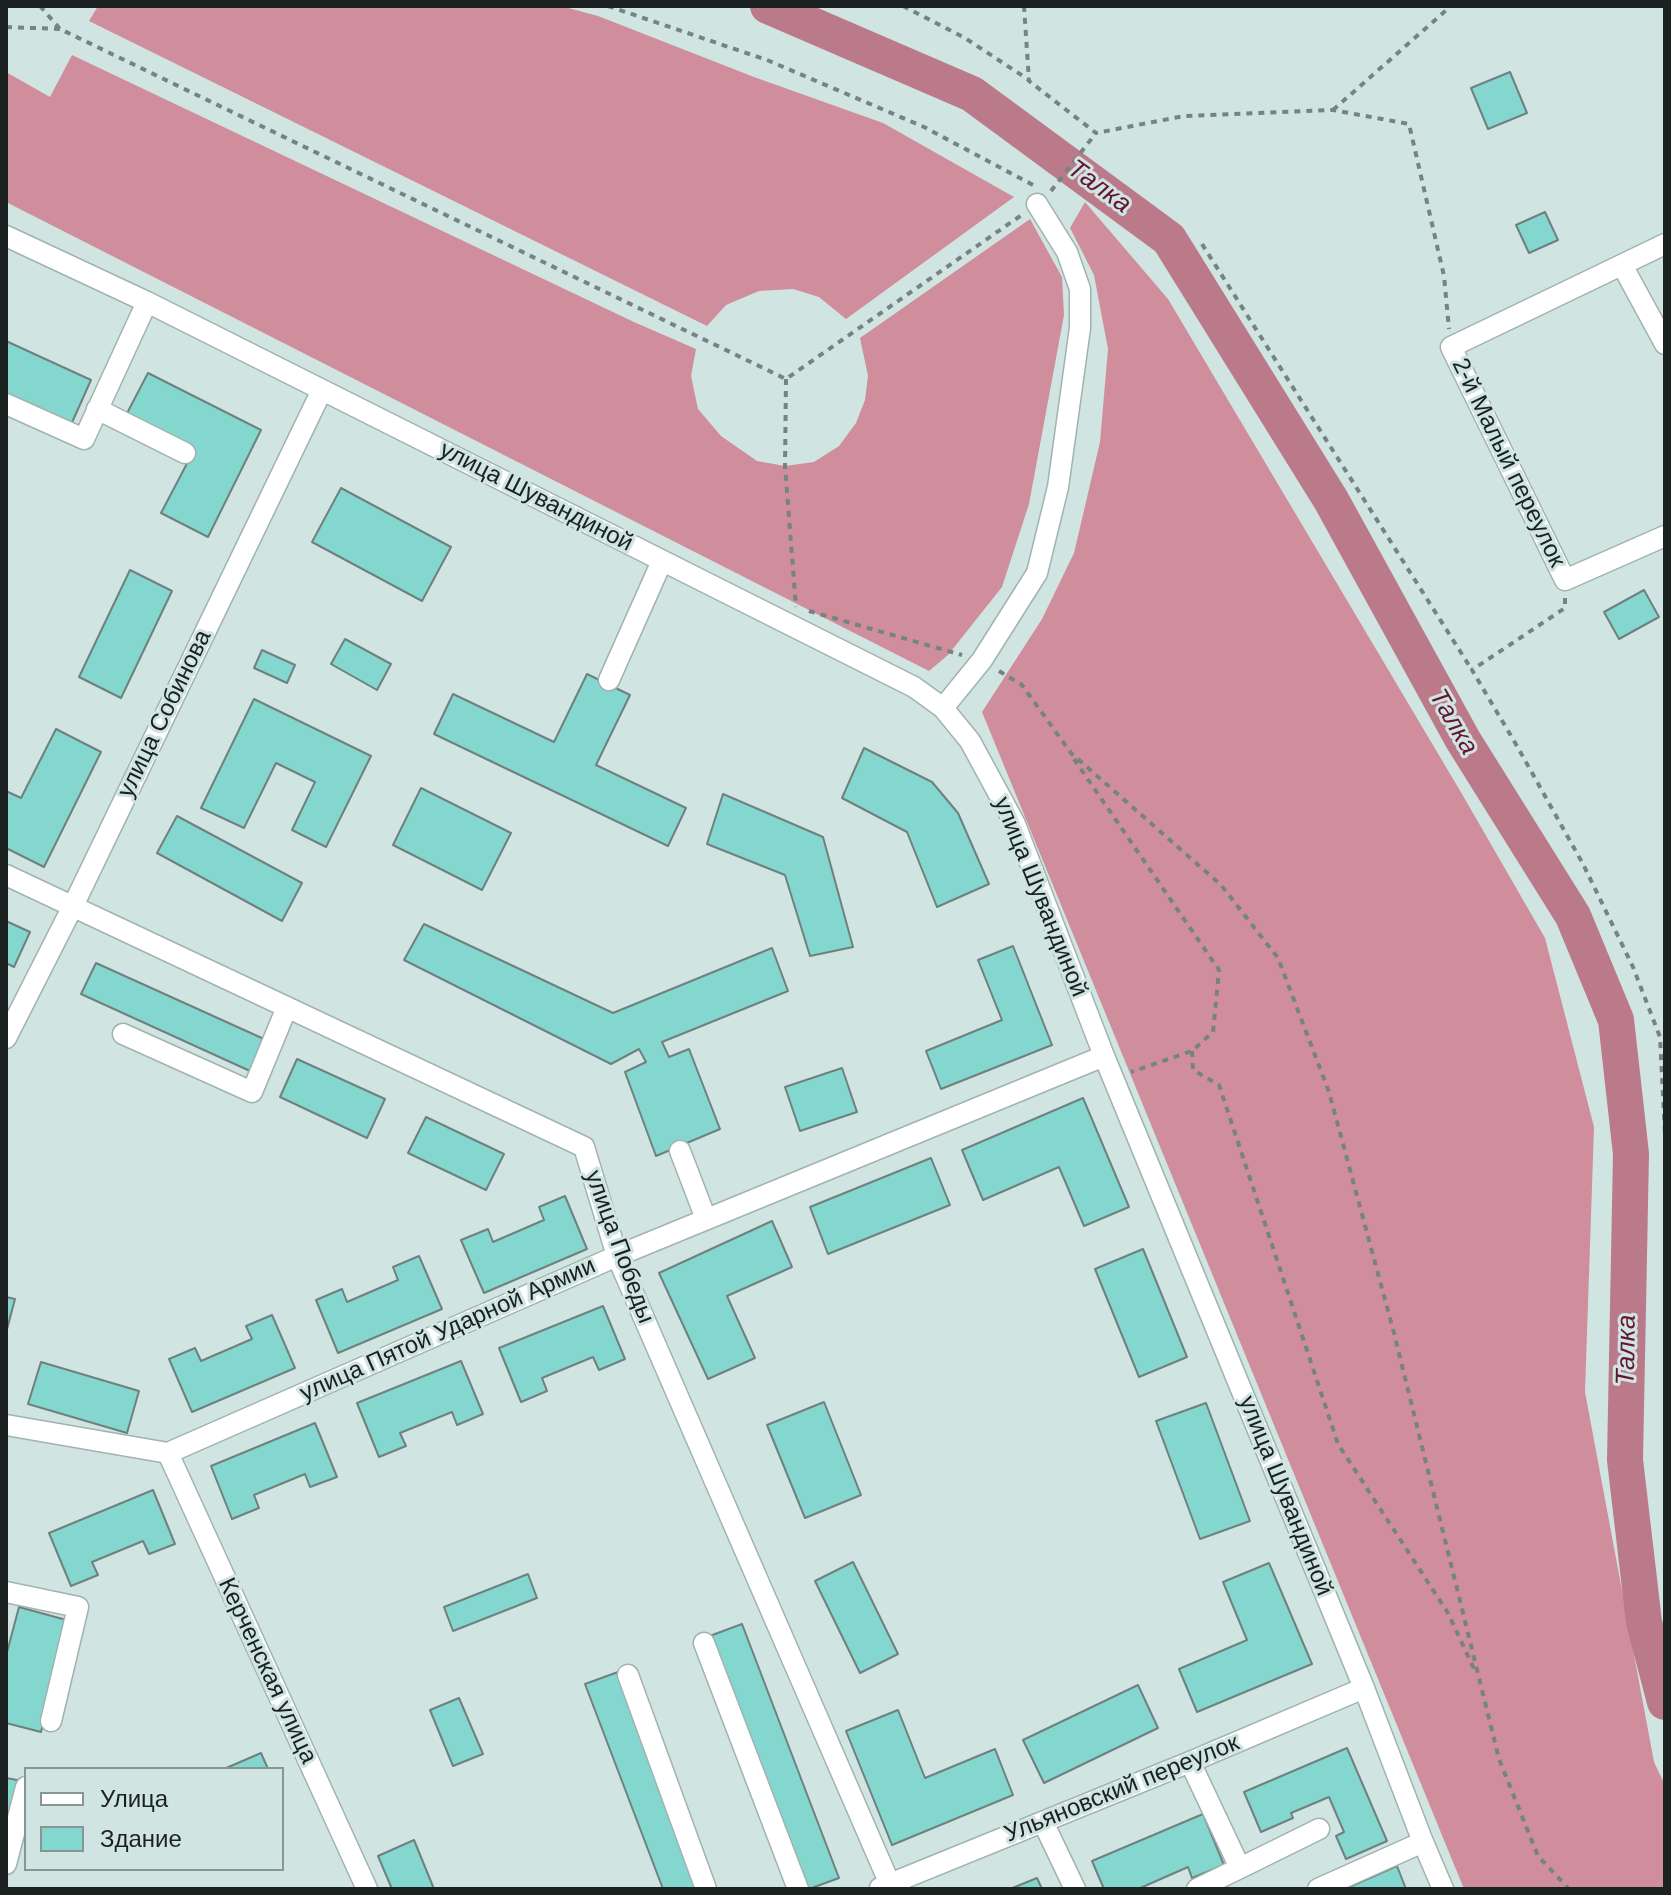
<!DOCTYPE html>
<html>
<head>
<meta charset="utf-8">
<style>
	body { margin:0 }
	#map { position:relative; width:1671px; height:1895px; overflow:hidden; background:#d0e4e1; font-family:Helvetica,sans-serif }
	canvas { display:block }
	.frame { position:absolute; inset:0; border:8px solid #1a2120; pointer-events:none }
	.legend { position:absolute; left:24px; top:1767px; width:260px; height:104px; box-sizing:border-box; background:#d0e4e1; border:2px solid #879694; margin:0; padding:10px 14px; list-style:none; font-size:24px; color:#1a2120 }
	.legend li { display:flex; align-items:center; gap:16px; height:40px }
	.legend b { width:40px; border:2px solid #879694 }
</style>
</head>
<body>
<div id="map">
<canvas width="1671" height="1895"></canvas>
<div class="frame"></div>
<ul class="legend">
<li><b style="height:10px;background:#fff"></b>Улица</li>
<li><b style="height:22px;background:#84d7ce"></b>Здание</li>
</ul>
</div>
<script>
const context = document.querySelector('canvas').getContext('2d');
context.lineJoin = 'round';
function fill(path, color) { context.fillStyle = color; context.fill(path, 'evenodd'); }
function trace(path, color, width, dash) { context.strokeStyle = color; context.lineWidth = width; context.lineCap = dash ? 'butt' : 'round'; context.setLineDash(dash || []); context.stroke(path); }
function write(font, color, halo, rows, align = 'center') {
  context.font = font + ' Helvetica,sans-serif'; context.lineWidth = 6; context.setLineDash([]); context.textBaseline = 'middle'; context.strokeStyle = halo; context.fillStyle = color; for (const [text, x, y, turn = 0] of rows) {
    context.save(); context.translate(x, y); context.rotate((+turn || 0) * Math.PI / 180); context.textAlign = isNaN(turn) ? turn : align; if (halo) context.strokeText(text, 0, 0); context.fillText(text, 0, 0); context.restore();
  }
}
const forest = new Path2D(`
	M98 6H561L598 16 754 77 883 123 1014 197 846 319 819 297 793 289 759 291 726 305 707 326 89 21Z
	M72 55 634 322 696 349 691 376 698 409 721 436 757 461 785 466 814 462 839 446 856 423 865 400 868 376 860 338 1030 219 1062 277 1064 315 1029 504 1002 587 948 655 929 671 6 202V72L50 97Z
	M1085 202 1168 299 1462 794 1545 938 1594 1127 1585 1392 1654 1762 1665 1785V1889H1464L982 712 1042 619 1074 553 1100 442 1108 349 1094 275 1070 228Z`);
const river = new Path2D(`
	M768 6 972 94 1169 239 1331 500 1463 740 1573 916 1616 1020 1631 1154 1625 1460 1644 1622 1665 1702`);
const building = new Path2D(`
	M1510 72 1527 113 1488 129 1471 88Z
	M1545 212 1558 240 1529 253 1516 225Z
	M6 341 91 380 70 427 6 397Z
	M148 373 261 430 208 537 161 513 192 454 124 419Z
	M341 488 451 547 422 601 312 542Z
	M130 570 172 591 121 698 79 677Z
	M1644 590 1659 617 1619 639 1604 612Z
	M345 639 391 664 377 690 331 664Z
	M262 650 295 665 287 683 254 668Z
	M587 674 630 695 596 765 686 808 668 846 434 734 453 694 554 742Z
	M254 699 371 756 326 847 292 830 315 782 276 763 244 828 201 808Z
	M56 729 101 752 44 867 6 848V791L21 798Z
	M864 748 932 782 958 813 989 884 937 907 907 832 842 798Z
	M421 788 511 833 482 890 393 845Z
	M723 794 823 837 853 947 810 956 785 875 707 844Z
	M177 816 302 883 282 921 157 853Z
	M6 921 30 932 14 967 6 963Z
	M424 924 613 1013 772 948 788 991 662 1042 669 1057 689 1049 720 1129 656 1156 625 1072 646 1062 639 1049 611 1064 404 960Z
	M1013 946 1052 1045 941 1089 926 1051 1002 1020 978 960Z
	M96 963 264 1039 250 1071 81 994Z
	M297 1059 385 1099 367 1138 280 1097Z
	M842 1068 857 1112 800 1131 785 1087Z
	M1083 1098 1129 1207 1084 1226 1059 1167 983 1200 962 1150Z
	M426 1117 504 1154 486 1190 408 1153Z
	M931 1158 950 1205 828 1254 810 1207Z
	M565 1196 587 1249 484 1293 461 1240 488 1229 493 1242 544 1220 539 1207Z
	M772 1221 792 1267 727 1296 755 1358 708 1379 659 1273Z
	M1143 1249 1187 1357 1139 1377 1095 1269Z
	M419 1256 442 1309 338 1353 316 1300 342 1289 347 1302 398 1280 393 1267Z
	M6 1297 15 1299 6 1333Z
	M603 1306 625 1359 599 1370 593 1357 542 1378 547 1391 521 1402 499 1348Z
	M272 1315 295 1368 192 1412 169 1359 195 1348 201 1361 252 1339 246 1326Z
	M461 1361 483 1414 457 1425 452 1412 400 1433 406 1446 379 1457 357 1403Z
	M41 1362 139 1391 127 1433 28 1404Z
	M824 1402 861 1495 805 1518 767 1425Z
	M1206 1403 1250 1521 1200 1539 1156 1421Z
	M315 1423 337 1477 310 1487 305 1474 254 1495 259 1508 232 1519 211 1466Z
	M153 1490 175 1544 149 1554 143 1541 92 1562 98 1575 71 1586 49 1533Z
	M853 1562 898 1654 860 1673 815 1581Z
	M1269 1563 1312 1664 1197 1712 1179 1669 1247 1640 1223 1582Z
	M528 1574 537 1598 453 1631 444 1607Z
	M19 1607 70 1621 41 1732 6 1723V1656Z
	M742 1624 839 1878 809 1889H803L707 1637Z
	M618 1672 701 1889H663L585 1684Z
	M1138 1685 1158 1728 1044 1783 1023 1740Z
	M459 1698 483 1754 453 1766 430 1710Z
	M898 1710 925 1778 995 1749 1013 1795 892 1845 846 1731Z
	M1347 1748 1387 1841 1346 1859 1336 1836 1344 1832 1329 1797 1291 1813 1293 1818 1261 1832 1244 1792Z
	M261 1753 268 1769H224Z
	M6 1778 23 1781 6 1851Z
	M1203 1814 1224 1865 1192 1878 1188 1867 1138 1889H1104L1092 1861Z
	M414 1840 434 1889H392L378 1856Z
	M1397 1866 1406 1889H1347V1888Z
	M1037 1878 1042 1889H1010Z`);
const path = new Path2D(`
	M40 6 60 29 786 379 1023 214
	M608 6 767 60 924 127 1033 185
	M903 6 965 38 1029 80
	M1024 6 1029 81 1096 133 1184 116 1333 110 1409 124 1444 276 1449 329
	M6 27 60 29
	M1333 110 1451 6
	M1051 191 1096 133
	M1202 244 1472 670
	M786 379 785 466 796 607
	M1565 598V608L1472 670 1517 746 1583 864 1633 967 1660 1037 1665 1134
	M809 611 962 655
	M999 671 1022 685 1071 753 1221 885 1278 958 1329 1092 1394 1333 1499 1759 1538 1856 1569 1889
	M1074 759 1219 970 1213 1032 1192 1051 1131 1072
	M1192 1051 1193 1070 1219 1085 1338 1444 1448 1613 1475 1671`);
const minor = new Path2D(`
	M6 236 147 302 914 687 943 708 970 741 1015 824 1104 1056 1364 1688 1423 1842 1443 1889
	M1665 244 1451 347 1565 580 1665 536
	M1622 265 1665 344
	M6 404 84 439 147 302
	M97 409 185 453
	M609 680 662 561
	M943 708 982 660 1037 573 1058 487 1080 328V289L1067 252 1037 204
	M6 875 584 1147 617 1256 892 1889
	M123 1034 252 1092 287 1007
	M6 1038 73 906 322 390
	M680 1151 706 1219
	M6 1425 168 1453 617 1256 1104 1056
	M168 1453 367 1889
	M6 1592 78 1607 51 1721
	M704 1643 798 1889
	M628 1675 706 1889
	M1190 1762 1240 1868 1319 1829
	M1043 1822 1075 1889
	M6 1864 26 1787
	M880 1888 1190 1762 1364 1688
	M1197 1889 1240 1868
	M1318 1889 1423 1842`);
const streetNames = [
	["2-й Малый переулок",1508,463,64],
	["улица Шувандиной",536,497,27],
	["улица Собинова",165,714,-64],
	["улица Шувандиной",1040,897,68],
	["улица Победы",619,1247,70],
	["улица Пятой Ударной Армии",448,1330,-24],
	["улица Шувандиной",1285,1496,68],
	["Керченская улица",267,1671,65],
	["Ульяновский переулок",1122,1789,-22]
];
const waterNames = [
	["Талка",1099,187,36],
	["Талка",1453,722,60],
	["Талка",1627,1350,-89]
];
fill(forest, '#d08e9d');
trace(river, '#bb7a8a', 36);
fill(building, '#84d7ce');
trace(building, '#6f807e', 2);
trace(minor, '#a1b3b1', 23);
trace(path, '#758381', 4, [6, 6]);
trace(minor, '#fff', 20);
write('24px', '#1a2120', '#d0e4e1', streetNames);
write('italic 26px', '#641531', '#d0e4e1', waterNames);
</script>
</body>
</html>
